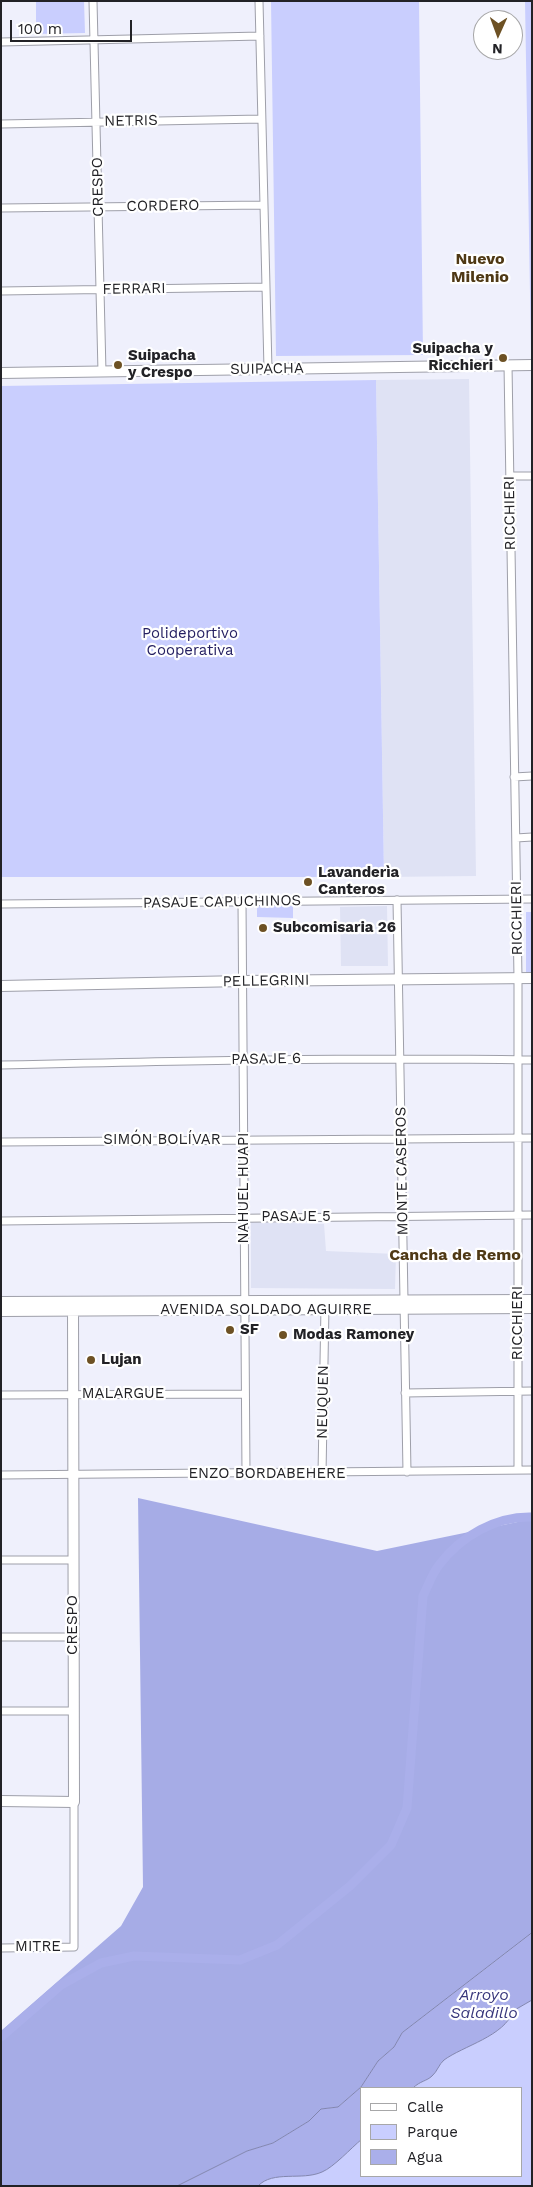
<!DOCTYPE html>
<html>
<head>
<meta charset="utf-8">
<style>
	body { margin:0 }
	#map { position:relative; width:533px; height:2187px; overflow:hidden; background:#eff0fc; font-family:"Work Sans",sans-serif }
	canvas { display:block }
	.frame { position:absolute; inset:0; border:2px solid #222226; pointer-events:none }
	.legend { position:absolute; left:360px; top:2087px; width:162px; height:90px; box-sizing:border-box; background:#fff; border:1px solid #a7a7a8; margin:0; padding:6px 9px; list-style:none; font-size:15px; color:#222226 }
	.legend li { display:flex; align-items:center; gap:10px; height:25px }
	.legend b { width:25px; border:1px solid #a7a7a8 }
	.north { position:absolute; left:473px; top:10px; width:50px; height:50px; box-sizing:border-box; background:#fff; border:1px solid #a7a7a8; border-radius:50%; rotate:182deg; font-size:14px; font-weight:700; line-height:20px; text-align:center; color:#222226 }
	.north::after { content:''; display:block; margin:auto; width:18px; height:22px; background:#6d5124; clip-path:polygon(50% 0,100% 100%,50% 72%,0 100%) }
	.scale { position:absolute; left:10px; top:20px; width:122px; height:22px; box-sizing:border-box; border:2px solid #222226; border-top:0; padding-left:6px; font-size:15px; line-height:18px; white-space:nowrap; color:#222226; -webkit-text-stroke:4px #fff; paint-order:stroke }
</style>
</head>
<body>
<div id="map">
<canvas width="533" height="2187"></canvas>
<div class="frame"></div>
<ul class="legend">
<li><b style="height:6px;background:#fff"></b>Calle</li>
<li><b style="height:14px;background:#c9cefe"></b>Parque</li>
<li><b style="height:14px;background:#aaafea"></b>Agua</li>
</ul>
<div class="north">N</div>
<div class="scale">100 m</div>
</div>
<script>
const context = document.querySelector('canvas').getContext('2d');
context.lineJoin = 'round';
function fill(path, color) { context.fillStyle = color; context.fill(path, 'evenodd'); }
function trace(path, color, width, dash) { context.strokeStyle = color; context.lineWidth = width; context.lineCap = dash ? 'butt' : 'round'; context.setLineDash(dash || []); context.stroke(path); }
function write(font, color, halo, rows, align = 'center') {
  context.font = font + ' "Work Sans",sans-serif'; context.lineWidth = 4.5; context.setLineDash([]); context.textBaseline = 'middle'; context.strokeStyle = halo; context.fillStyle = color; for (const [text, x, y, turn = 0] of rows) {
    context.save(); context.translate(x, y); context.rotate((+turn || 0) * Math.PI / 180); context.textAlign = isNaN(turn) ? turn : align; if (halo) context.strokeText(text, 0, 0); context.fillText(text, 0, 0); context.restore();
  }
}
const built = new Path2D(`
	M469 379 476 876 384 877 376 380Z
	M387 906 388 966H341L340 907Z
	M251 1222 324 1224 326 1251 396 1254 395 1289 251 1288Z`);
const green = new Path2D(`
	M36 1H84L85 33 36 34Z
	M271 1H419L423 355 276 356Z
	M525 1H532V353H531Z
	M376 380 384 877H1V386Z
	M257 904H293V918L257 917Z
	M526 912H532V973H526Z
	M532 2000V2186H258C273 2170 302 2181 322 2172 334 2167 351 2148 362 2139V2176H522V2088H413C420 2081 427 2081 432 2076 437 2072 439 2064 444 2060 463 2046 505 2036 513 2011Z`);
const forest = new Path2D(`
	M138 1498 377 1551 532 1519V1933L402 2033 394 2047 378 2061 361 2087 338 2107 321 2109 309 2121 273 2143 247 2151 177 2186H1V2031L121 1926 143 1887Z`);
const water = new Path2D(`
	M532 1933V2000L513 2011C505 2036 463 2046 444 2060 439 2064 437 2072 432 2076 427 2081 420 2081 413 2088H362V2139C351 2148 334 2167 322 2172 302 2181 273 2170 258 2186H177L247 2151 273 2143 309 2121 321 2109 338 2107 361 2087 378 2061 394 2047 402 2033Z`);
const canal = new Path2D(`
	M1 2037 61 1985 101 1963 134 1956 240 1960 277 1945 350 1886 391 1845 407 1808 423 1596C428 1586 432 1574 439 1565 461 1536 496 1516 532 1517`);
const street = new Path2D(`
	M93 1 102 372
	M259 1 268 369
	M1 42 260 36
	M1 124 261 119
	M1 208 264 205
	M1 291 266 287
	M508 365 518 978V1470
	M510 476H532
	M514 777 532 776
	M516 838 532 837
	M397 900 407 1472
	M242 902 246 1474
	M1 904 532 899
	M1 1065C178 1061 355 1057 532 1060
	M1 1142 532 1138
	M1 1221 532 1215
	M405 1393 532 1391
	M1 1395 244 1394
	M322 1474 325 1306
	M1 1475 532 1470
	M1 1560H73
	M1 1637H74
	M1 1711H74
	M1 1948 74 1947V1802`);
const secondary = new Path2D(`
	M1 373 532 365
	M1 986 243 981 532 978
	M1 1302 532 1300
	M1 1311 532 1308
	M1 1801 74 1802 73 1302`);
const markers = [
	[503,358,5,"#6d5124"],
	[118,365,5,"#6d5124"],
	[308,882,5,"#6d5124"],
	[263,928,5,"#6d5124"],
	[230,1330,5,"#6d5124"],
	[283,1335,5,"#6d5124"],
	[91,1360,5,"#6d5124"]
];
const streetNames = [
	["NETRIS",131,121,-1],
	["CRESPO",98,187,-91],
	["CORDERO",163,206,-1],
	["FERRARI",134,289,-1],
	["SUIPACHA",267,369,-1],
	["RICCHIERI",510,513,-91],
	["PASAJE CAPUCHINOS",222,902,-1],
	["RICCHIERI",517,918,-91],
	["PELLEGRINI",266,981,-1],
	["PASAJE 6",266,1059,-1],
	["SIMÓN BOLÍVAR",162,1140],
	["MONTE CASEROS",402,1171,-91],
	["NAHUEL HUAPI",244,1188,-90],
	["PASAJE 5",296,1217],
	["AVENIDA SOLDADO AGUIRRE",266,1310],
	["RICCHIERI",518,1323,-90],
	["MALARGUE",123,1394],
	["NEUQUEN",323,1402,-89],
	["ENZO BORDABEHERE",267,1474],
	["CRESPO",73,1625,-90],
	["MITRE",38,1947]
];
const poiNames = [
	["Suipacha y",493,349,"right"],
	["Ricchieri",493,366,"right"],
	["Suipacha",128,356],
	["y Crespo",128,373],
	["Lavanderìa",318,873],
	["Canteros",318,890],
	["Subcomisaria 26",273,928],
	["SF",240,1330],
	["Modas Ramoney",293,1335],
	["Lujan",101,1360]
];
const parkNames = [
	["Polideportivo",190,634],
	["Cooperativa",190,651]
];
const neighbourhoodNames = [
	["Nuevo",480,259],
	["Milenio",480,277],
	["Cancha de Remo",455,1255]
];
const waterNames = [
	["Arroyo",484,1995],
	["Saladillo",484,2013]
];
fill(built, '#dfe2f4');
fill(green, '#c9cefe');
fill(forest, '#a6ace6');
fill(water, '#aaafea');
trace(water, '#8185af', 1);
trace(canal, '#aaafea', 9);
trace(street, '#9e9fa9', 9);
trace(secondary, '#9e9fa9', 12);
trace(street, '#fff', 7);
trace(secondary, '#fff', 10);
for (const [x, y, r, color] of markers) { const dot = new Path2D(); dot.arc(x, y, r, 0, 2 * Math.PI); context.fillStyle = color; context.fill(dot); trace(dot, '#fff', 2); }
write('15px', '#222226', '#fff', streetNames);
write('bold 15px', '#222226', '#fff', poiNames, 'left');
write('15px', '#252063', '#fff', parkNames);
write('bold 16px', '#4f3915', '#fff', neighbourhoodNames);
write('italic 16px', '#38377c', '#fff', waterNames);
</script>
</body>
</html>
